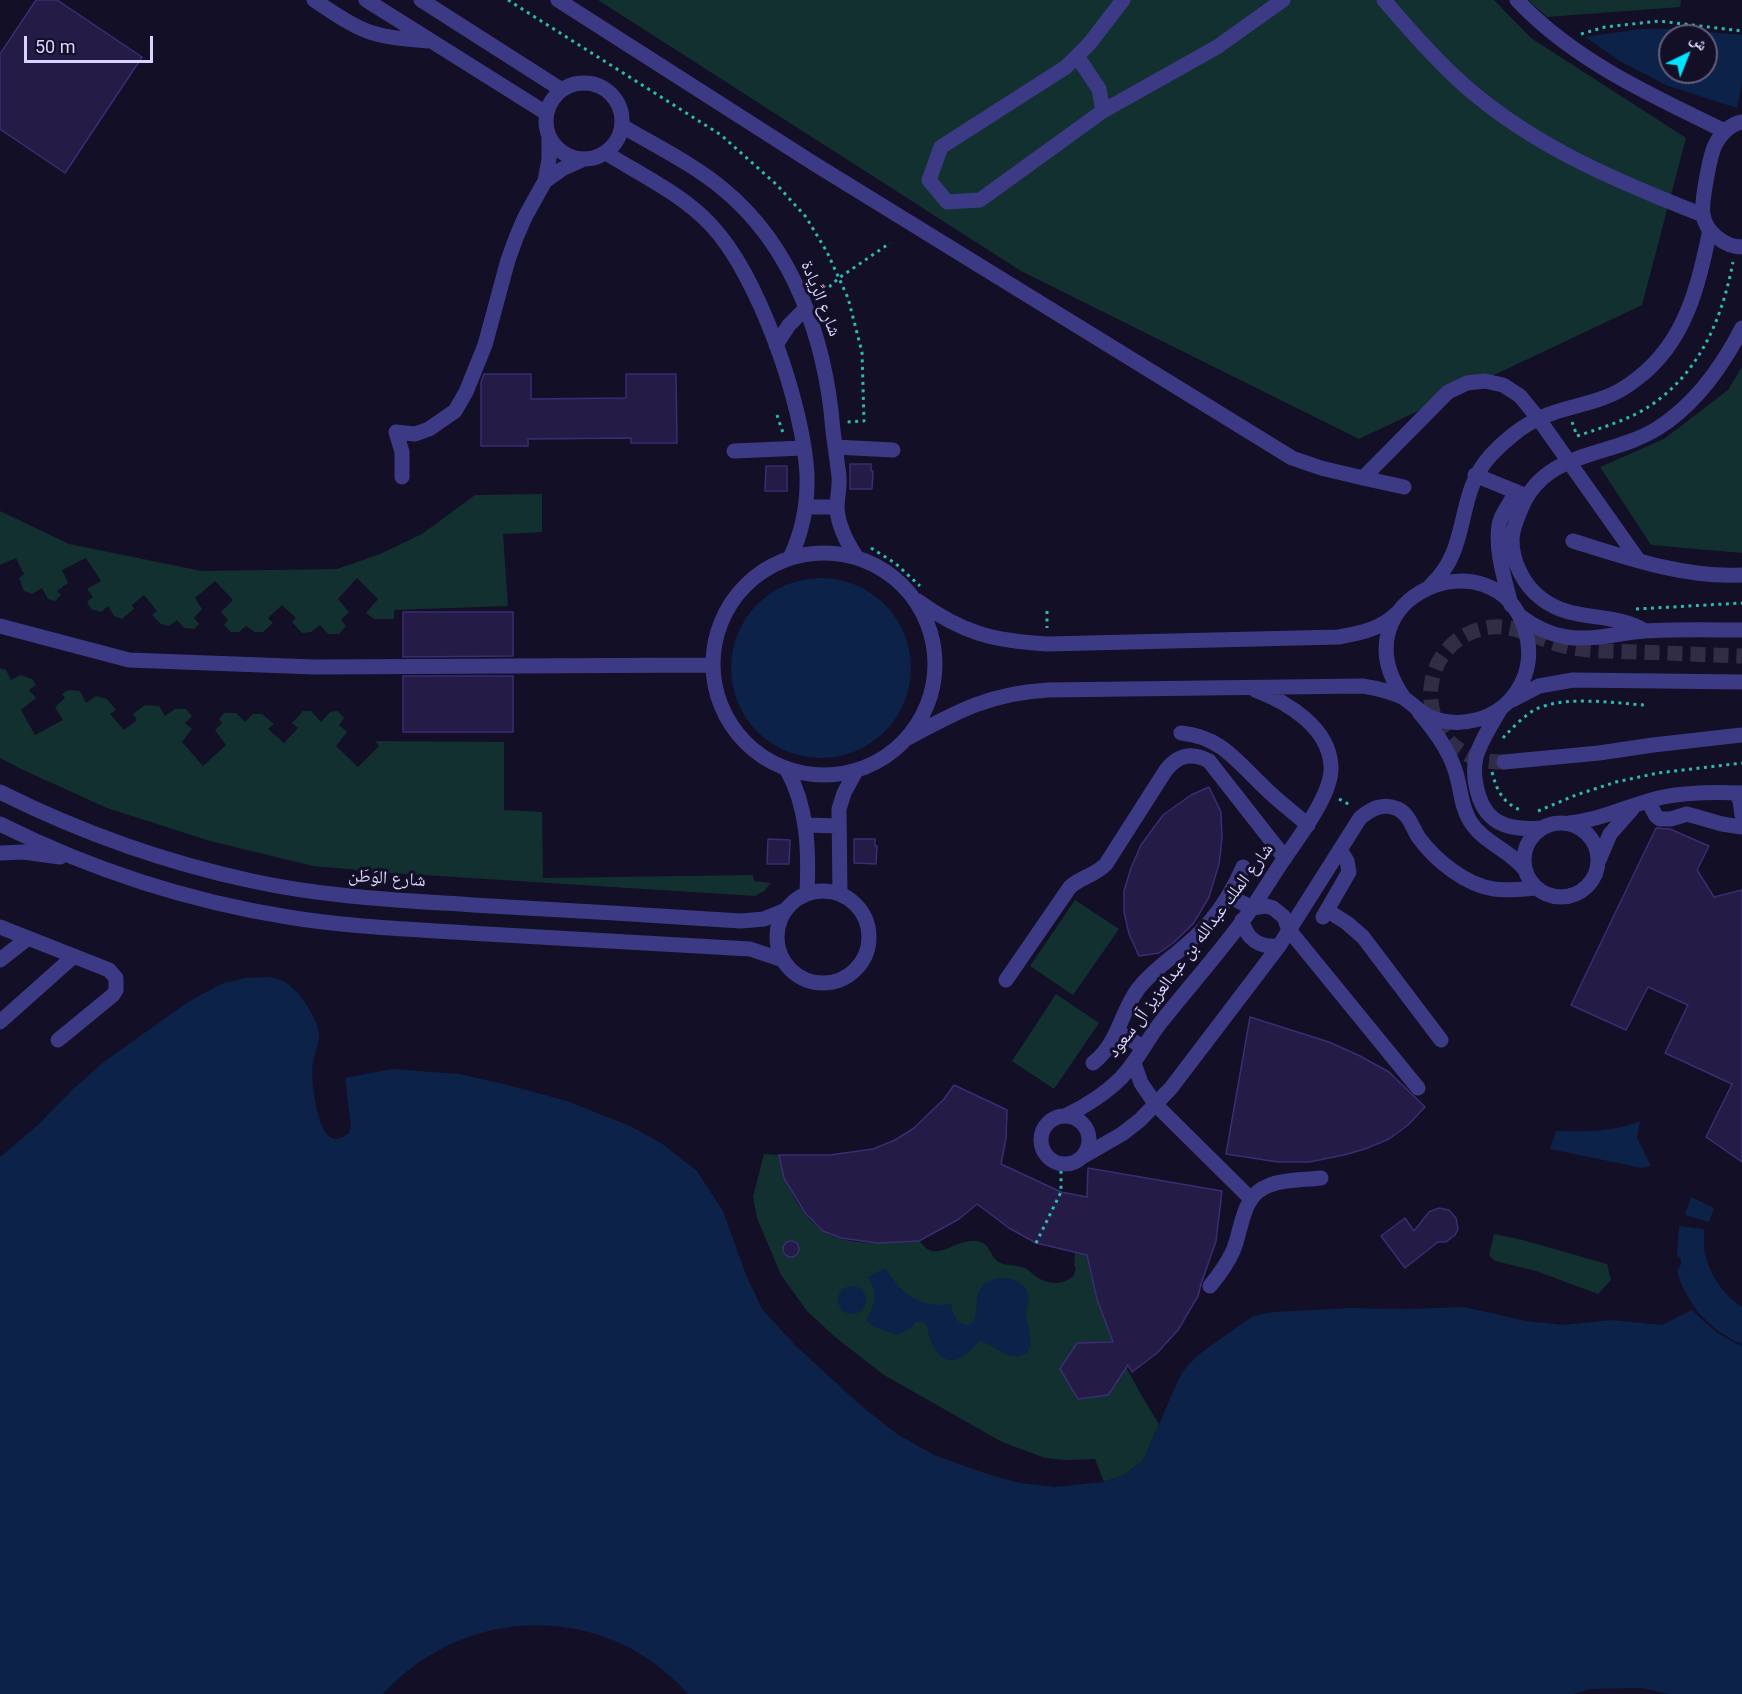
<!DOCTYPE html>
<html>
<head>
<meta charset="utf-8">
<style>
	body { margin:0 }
	#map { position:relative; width:1742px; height:1694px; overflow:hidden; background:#130f26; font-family:Roboto,"Noto Naskh Arabic",sans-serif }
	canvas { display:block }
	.north { position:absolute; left:1658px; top:24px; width:60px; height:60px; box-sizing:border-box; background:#130f26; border:2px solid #625e7d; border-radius:50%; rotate:43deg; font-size:16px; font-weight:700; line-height:24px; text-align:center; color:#d9d4ff }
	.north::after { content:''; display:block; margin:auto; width:21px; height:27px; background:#00e5ff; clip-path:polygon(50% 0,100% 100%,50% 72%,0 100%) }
	.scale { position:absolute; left:24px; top:36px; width:129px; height:27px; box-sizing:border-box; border:3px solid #d9d4ff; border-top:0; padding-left:8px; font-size:18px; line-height:21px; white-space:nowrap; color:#d9d4ff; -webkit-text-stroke:4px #130f26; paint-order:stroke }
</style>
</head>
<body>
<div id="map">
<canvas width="1742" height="1694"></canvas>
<div class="north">ش</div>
<div class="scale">50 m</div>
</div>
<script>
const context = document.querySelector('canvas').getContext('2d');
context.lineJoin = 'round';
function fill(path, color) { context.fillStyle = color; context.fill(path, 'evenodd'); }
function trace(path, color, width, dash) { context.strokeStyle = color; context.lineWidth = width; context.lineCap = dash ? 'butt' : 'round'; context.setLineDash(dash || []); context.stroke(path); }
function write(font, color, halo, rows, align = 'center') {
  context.font = font + ' Roboto,"Noto Naskh Arabic",sans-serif'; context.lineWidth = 6; context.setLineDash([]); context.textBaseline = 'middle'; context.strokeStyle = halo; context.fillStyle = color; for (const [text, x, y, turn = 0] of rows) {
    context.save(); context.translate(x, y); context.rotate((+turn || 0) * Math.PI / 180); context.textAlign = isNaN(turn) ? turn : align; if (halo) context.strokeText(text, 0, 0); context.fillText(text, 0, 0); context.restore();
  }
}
const green = new Path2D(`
	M598 0H1494L1531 38 1686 138 1642 305 1359 439 1021 271Z
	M1528 0H1681L1680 7 1547 17Z
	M1742 367V553L1651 545 1600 467 1664 439 1728 390Z
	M542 494V532L503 534 508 606 394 610V619H374L366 613 378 599 357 578 338 599 349 612 341 620 346 626 339 634H328L320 625 311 632 302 633 292 622 296 618 282 605 268 618 273 623 263 632H255L246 626 239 632H231L224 625 228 620 221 612 233 600 215 581 195 598 202 609 194 618 199 624 194 629 184 628 177 620 169 626 161 624 152 615 157 611 144 595 132 605 134 609 122 619 114 616 108 606 101 612 91 609 87 602 93 597 87 589 101 581 86 558 62 570 68 583 57 591 61 595 55 601 48 599 42 588 32 594 24 591 19 578 24 574 16 558 0 565V511L69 544 202 571 337 569 380 554 422 534 475 495Z
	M0 668 6 670 11 680 20 675 32 679 36 685 29 690 36 698 21 710 35 735 63 720 55 707 65 698 62 694 68 690 80 691 86 703 96 696 107 699 116 710 110 714 124 730 137 720 133 714 145 705 159 706 165 716 175 709H186L192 716 185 723 192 729 182 742 203 766 226 745 215 730 222 723 219 719 224 713H236L245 722 253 714H262L274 724 268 729 284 743 298 728 292 723 303 711H311L321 722 330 712 338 711 344 718 339 725 347 732 336 746 358 767 379 746 375 741 504 742V810L542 812 543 878 753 875 754 881 771 883 764 891 755 896 392 873 313 866 210 841 107 808 21 769 0 758Z
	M1075 900 1119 929 1073 995 1030 966Z
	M1056 994 1099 1023 1054 1089 1012 1061Z
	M764 1154 779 1155C785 1183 798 1214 823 1231 846 1247 893 1243 920 1241 937 1268 959 1232 983 1243 990 1247 991 1256 997 1261 1006 1267 1016 1264 1024 1268 1029 1269 1032 1274 1035 1276 1048 1285 1063 1286 1074 1275L1076 1267H1074L1075 1253H1086C1099 1319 1124 1368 1159 1424L1143 1461 1124 1475 1104 1482 1095 1459 1066 1460 1045 1458 1002 1442 884 1375 835 1337 807 1311 781 1275 757 1218 753 1197Z
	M1494 1234 1523 1240 1607 1264 1611 1280 1598 1294 1536 1271 1495 1261 1489 1255Z`);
const water = new Path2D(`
	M1641 29H1673L1742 35V82L1737 108 1668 86 1623 63 1585 37ZM1670 36H1706V72H1670Z
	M731 668a90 90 0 1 1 180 0a90 90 0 1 1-180 0Z
	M269 977C273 978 279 979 283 981 297 987 317 1017 319 1033 320 1043 314 1054 313 1064 310 1078 317 1133 332 1138 338 1140 344 1137 349 1133L351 1127 345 1078 392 1069 459 1074 508 1085 567 1101 630 1126 661 1143 697 1171 723 1211 746 1275 762 1309 795 1345 859 1404 897 1434 936 1456 991 1475 1020 1483 1055 1487 1104 1482 1124 1475 1143 1461 1179 1378 1187 1366 1202 1352 1253 1316 1274 1312 1349 1308 1403 1309 1464 1307 1526 1321 1564 1325 1611 1320 1662 1325 1692 1310C1707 1325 1722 1338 1742 1346V1694H1670L1641 1688 1590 1689 1573 1694H688C606 1601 465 1604 383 1694H0V1157L37 1126 72 1090 105 1061 188 1002 221 984 245 978Z
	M1640 1121 1637 1138 1651 1166 1642 1168 1550 1149 1556 1131C1584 1132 1613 1132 1640 1121Z
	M1691 1197 1714 1208 1709 1222 1685 1215Z
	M1679 1226 1704 1229C1705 1237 1703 1246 1705 1253 1710 1275 1723 1295 1742 1307V1344C1710 1331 1687 1304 1677 1272L1681 1264V1258L1677 1256Z
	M885 1268C902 1295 919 1308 951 1304 953 1316 957 1325 970 1325 982 1313 971 1294 985 1283 999 1273 1028 1278 1029 1299 1029 1304 1026 1308 1026 1313 1026 1327 1041 1353 1018 1356 1002 1358 994 1344 980 1341 974 1346 969 1353 962 1357 941 1369 929 1343 927 1326L922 1321 916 1322 908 1330 897 1335 875 1327 866 1321C875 1306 878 1292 868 1277Z
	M838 1300a14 14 0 1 1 28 0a14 14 0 1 1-28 0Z`);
const building = new Path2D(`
	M36 0H57L142 57 65 173 0 129V54Z
	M484 374H531V399L626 398V374H676L677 443H631V438L528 439V446H481V382Z
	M850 464H871V471H873L872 489H850Z
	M766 466H787V491H765Z
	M403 612H513V656L403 657Z
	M403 676H513V732H403Z
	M1209 787 1221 812 1222 839 1219 864 1209 897 1193 924 1173 943 1159 953 1139 956 1129 934 1124 912V891L1131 868 1141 845 1163 815 1191 795Z
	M1656 828 1670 829 1709 846 1697 870 1714 897 1742 890V1162L1706 1137 1732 1084 1665 1053 1688 1005 1648 987 1626 1030 1571 1005Z
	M768 839 790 840 789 864H767Z
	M854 839H875V846H877L876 864 854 863Z
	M1250 1017 1329 1042 1360 1056 1389 1072 1425 1107 1408 1125 1389 1139 1365 1149 1344 1155 1309 1162H1278L1226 1154Z
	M954 1085 1007 1110 1006 1139 1001 1164 1061 1192 1087 1197 1088 1168 1222 1191 1216 1241 1201 1284 1198 1296 1178 1330 1157 1353 1132 1372 1128 1365 1108 1395 1078 1399 1060 1369 1077 1343 1113 1342 1097 1299 1087 1255 1036 1243 1009 1228 977 1204 959 1219 919 1241 877 1243 841 1238 823 1231 805 1213 784 1178 779 1155H830L873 1149 895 1140 914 1128 944 1099Z
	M1439 1208 1449 1210 1456 1218 1458 1229 1455 1235 1446 1242H1438L1405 1268 1381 1236 1405 1218 1414 1231 1429 1212Z
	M783 1249a8 8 0 1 1 16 0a8 8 0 1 1-16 0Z`);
const minorTunnel = new Path2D(`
	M1504 762C1493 762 1482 761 1472 757 1413 731 1418 646 1481 629 1508 621 1534 637 1560 645 1585 652 1611 651 1637 652 1672 653 1707 655 1742 656`);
const path = new Path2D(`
	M508 0 721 135 777 185 806 217 827 252 848 298 862 352 864 421 847 422
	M1581 34 1605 27 1659 21 1742 31
	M818 297 839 278 890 243
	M777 415 783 433
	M1572 422 1577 436
	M1577 436C1598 429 1618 423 1638 413 1696 381 1721 324 1733 262
	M871 548 895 563 920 586
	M1636 609 1742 603
	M1047 611V628
	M1503 738C1512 728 1523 717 1534 710 1564 695 1612 703 1645 705
	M1492 772C1497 791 1503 804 1523 811
	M1339 799 1352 806
	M1538 811 1576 795 1616 782 1658 773 1742 763
	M1036 1243 1061 1192V1164`);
const minor = new Path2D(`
	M314 0C331 11 348 24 367 31 385 38 407 39 427 41
	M366 0 546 113
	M421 0 562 90
	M558 0 813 163 1292 458 1321 468 1363 478 1448 392 1467 383 1485 381 1503 385 1520 396 1538 418 1639 561
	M1384 0C1406 26 1428 51 1452 74 1523 142 1613 180 1703 215
	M1517 0C1573 60 1652 96 1725 131
	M1077 56 1099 89 1103 111 980 200 947 202 929 180 941 147 1066 67 1090 43 1123 0
	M546 121a38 38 0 1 1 76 0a38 38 0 1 1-76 0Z
	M1103 111 1217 47 1283 0
	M1742 122C1730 124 1720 135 1715 145 1710 156 1701 202 1703 214 1705 232 1725 247 1742 247
	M622 126C656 146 693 164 723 189 794 247 826 341 833 431 835 446 837 461 839 476 840 486 837 498 837 508 838 526 847 543 857 558
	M606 153C641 175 682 194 711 225 759 276 803 404 807 474 808 504 803 531 790 558
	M545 181 562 169 582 160
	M776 345 789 325 806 308
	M396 432 415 434 429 429 455 411 466 392 485 345 508 260 516 238 525 217 545 181 549 159V138
	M396 432 402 452V477
	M835 447 893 450
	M734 451 803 448
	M1475 475 1524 495
	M1363 478 1404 487
	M806 507H837
	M1573 541C1627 558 1685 578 1742 575
	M713 664a111 111 0 1 1 222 0a111 111 0 1 1-222 0Z
	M1431 585C1472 547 1454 495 1491 455 1503 442 1522 426 1538 419 1557 409 1582 406 1603 398 1615 394 1628 386 1638 378 1686 341 1698 286 1710 230
	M918 601C962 633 994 641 1047 644L1339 637C1361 633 1381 629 1397 613
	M1511 605C1505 580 1495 551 1499 525 1501 512 1512 503 1515 491
	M1520 616C1533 626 1548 634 1566 637 1591 641 1619 633 1644 631 1677 629 1710 630 1742 630
	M0 626 129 660 314 667 713 665
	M1645 631C1613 611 1573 623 1542 599 1524 586 1512 562 1512 540 1512 529 1517 519 1521 509 1545 449 1611 458 1658 428 1696 404 1722 367 1742 328
	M1512 700 1539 686 1573 680 1742 682
	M1500 710C1491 725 1481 740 1476 757 1474 766 1474 775 1476 785 1483 823 1506 831 1542 828
	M1419 712C1433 729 1447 747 1454 767 1461 785 1460 805 1470 821 1483 843 1511 850 1526 871
	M1181 733C1222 737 1237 762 1265 788 1278 801 1293 812 1308 825
	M908 738C958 711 991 693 1048 690L1362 686C1376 688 1389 691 1402 697 1411 702 1418 711 1428 716 1459 730 1498 720 1517 691 1529 673 1532 651 1525 630 1495 531 1333 597 1404 698
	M1504 762 1599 753 1653 745 1742 735
	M786 768C808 807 809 850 807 894
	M0 792C80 832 164 862 252 881 325 897 399 900 473 905 562 910 652 915 741 921L764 919 786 910
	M1736 793 1740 801 1742 815
	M1648 801 1656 816 1660 819H1671L1687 814 1722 824 1742 827
	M1524 860a37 37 0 1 1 74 0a37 37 0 1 1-74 0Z
	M1569 823C1602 820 1631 804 1663 797 1689 792 1716 792 1742 793
	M0 824C90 869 188 901 288 917 348 927 409 929 469 933 563 938 657 943 750 949L783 960
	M806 825 839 826
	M0 853 23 852 60 857
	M1599 860 1610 834 1632 809
	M777 937a46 46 0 1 1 92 0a46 46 0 1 1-92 0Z
	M840 894 839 809 844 793 856 771
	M1229 896 1252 908 1266 906 1273 908 1284 917 1289 930 1418 1088
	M1328 911 1347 923 1363 937 1441 1040
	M1323 917 1349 872 1347 861 1341 851
	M1242 920C1246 939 1260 948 1279 946
	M0 927 109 970 116 978V990L113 995 58 1040
	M0 960 28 938
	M1006 980 1070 887C1081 877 1096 875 1106 864L1166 770C1178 755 1192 752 1209 761L1285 858
	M0 1022 74 956
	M1118 1032 1143 1047
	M1093 1063C1119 1043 1119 1015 1138 989 1152 971 1169 960 1186 945 1212 924 1230 897 1243 867
	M1134 1063 1141 1083 1156 1105 1251 1199
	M1065 1116C1086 1106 1105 1094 1121 1078 1137 1061 1147 1040 1161 1022 1191 984 1224 948 1252 908 1263 892 1273 875 1284 859 1299 837 1333 793 1331 766 1329 727 1287 702 1255 690
	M1041 1140a24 24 0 1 1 48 0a24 24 0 1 1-48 0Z
	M1082 1157 1122 1134 1140 1120 1171 1088 1279 946 1360 818C1371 809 1383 802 1398 809 1410 815 1412 828 1419 838 1436 861 1466 885 1494 889 1508 891 1522 889 1536 888
	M1210 1286C1219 1275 1227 1264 1233 1251 1243 1227 1241 1195 1270 1185 1285 1179 1305 1180 1321 1178`);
const streetNames = [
	["شارع الرِّيادة",820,299,68],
	["شارع الوَطَن",387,879,4],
	["شارع الملك عبدالله بن عبدالعزيز آل سعود",1191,951,-53]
];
fill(green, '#12302f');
fill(water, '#0c2248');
fill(building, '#241b47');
trace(building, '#3b2d73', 1.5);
trace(minorTunnel, '#312d47', 15, [15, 8]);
trace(path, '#2fb8b0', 3, [3, 4.5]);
trace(minor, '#3d3a85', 15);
write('18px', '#d9d4ff', '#130f26', streetNames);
</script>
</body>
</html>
